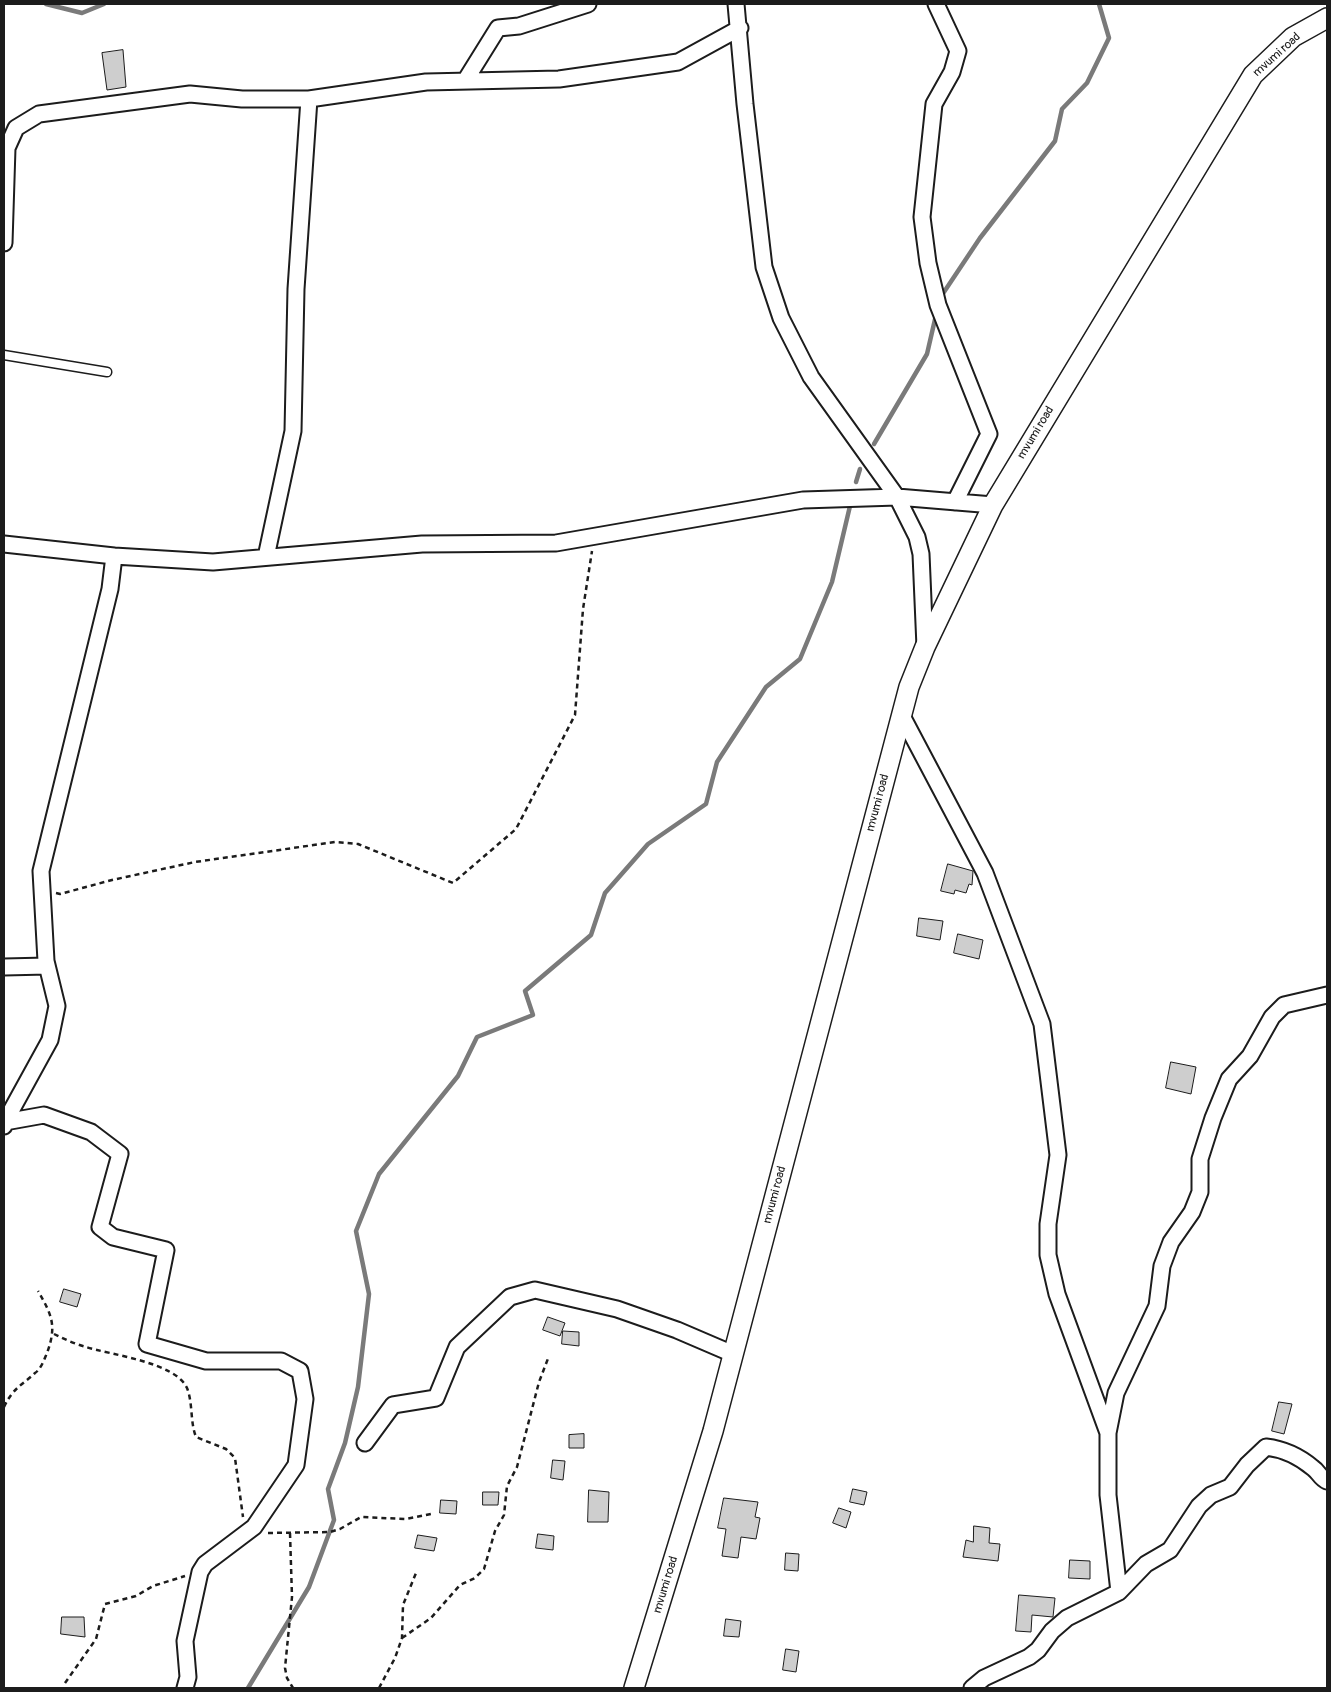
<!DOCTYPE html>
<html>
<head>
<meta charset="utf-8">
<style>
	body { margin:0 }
	#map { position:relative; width:1331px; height:1692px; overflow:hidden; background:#fff; font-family:Pangolin,sans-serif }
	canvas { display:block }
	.frame { position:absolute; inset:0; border:5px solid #1c1c1c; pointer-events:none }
</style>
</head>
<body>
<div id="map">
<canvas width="1331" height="1692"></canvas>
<div class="frame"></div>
</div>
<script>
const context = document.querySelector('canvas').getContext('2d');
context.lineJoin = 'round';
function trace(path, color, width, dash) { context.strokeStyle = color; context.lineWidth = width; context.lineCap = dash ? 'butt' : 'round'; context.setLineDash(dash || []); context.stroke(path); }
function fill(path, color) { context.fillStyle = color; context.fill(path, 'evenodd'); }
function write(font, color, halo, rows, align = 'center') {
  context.font = font + ' Pangolin,sans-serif'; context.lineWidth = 5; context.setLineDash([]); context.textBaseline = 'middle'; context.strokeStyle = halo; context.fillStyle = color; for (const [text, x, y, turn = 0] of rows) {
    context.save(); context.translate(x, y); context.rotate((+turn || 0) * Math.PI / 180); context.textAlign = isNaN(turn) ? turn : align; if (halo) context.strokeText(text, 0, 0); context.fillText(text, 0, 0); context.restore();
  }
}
const stream = new Path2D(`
	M46 4 82 13 104 4
	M940 298 980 238 1055 141 1062 109 1087 83 1109 38 1099 4
	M874 444 927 354 936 315
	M856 482 860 469
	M248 1688 309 1587 334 1520 328 1489 345 1443 358 1387 369 1294 356 1231 379 1174 458 1076 477 1037 533 1015 525 991 591 935 605 893 648 844 706 804 717 762 766 687 800 659 832 582 850 506`);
const building = new Path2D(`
	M123 50 126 87 107 90 102 53Z
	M948 864 973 871 972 885 969 884 966 893 955 890 954 894 941 891Z
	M919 918 943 921 940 940 917 936Z
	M958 934 983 940 979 959 954 953Z
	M1171 1062 1196 1067 1191 1094 1166 1088Z
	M64 1289 81 1294 77 1307 60 1302Z
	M548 1317 565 1323 560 1336 543 1330Z
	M563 1331 579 1332V1346L562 1344Z
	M1279 1402 1292 1404 1284 1434 1272 1431Z
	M584 1434V1448H569V1435Z
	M553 1460 565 1461 563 1480 551 1478Z
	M853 1489 867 1492 864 1505 850 1502Z
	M589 1490 609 1492 608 1522H588Z
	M483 1492H499L498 1505H483Z
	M724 1498 758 1502 755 1517 760 1518 756 1539 741 1537 738 1558 722 1556 726 1529 718 1528Z
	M441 1500 457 1501 456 1514 440 1513Z
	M839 1508 851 1512 846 1528 833 1523Z
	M974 1526 990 1528 989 1543 1000 1544 998 1561 963 1557 966 1540 973 1542Z
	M538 1534 554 1536 553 1550 536 1548Z
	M418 1535 437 1538 434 1551 415 1548Z
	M786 1553 799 1554 798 1571 785 1570Z
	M1070 1560 1090 1561V1579L1069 1578Z
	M1019 1595 1055 1598 1053 1617 1032 1615 1031 1632 1016 1631Z
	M62 1617H84L85 1637 61 1634Z
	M726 1619 741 1621 739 1637 724 1636Z
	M786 1649 799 1651 796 1672 783 1670Z`);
const path = new Path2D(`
	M56 893 60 894 112 880 195 862 335 842 358 844 453 883 516 829 575 715 583 609 592 551
	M54 1334C64 1339 75 1344 86 1347 111 1355 175 1362 187 1388 193 1403 190 1422 196 1437L226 1449 235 1458 243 1517
	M4 1407C13 1388 21 1386 35 1373 41 1369 44 1360 47 1353 57 1326 52 1315 38 1291
	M268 1533 330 1532 340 1529 361 1517 406 1519 431 1514
	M290 1533 292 1597 285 1668 287 1678 293 1688
	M402 1638 431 1618 460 1585 475 1578 484 1569 495 1531 504 1515 507 1486 517 1467 539 1382 549 1356
	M65 1683 96 1639 105 1604 136 1596 153 1586 185 1576
	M379 1688 395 1658 402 1638 403 1605 416 1573`);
const service = new Path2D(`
	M4 355 107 372`);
const minor = new Path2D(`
	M736 4 745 104 764 267 781 318 811 377 897 497 917 537 921 554 925 647
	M936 4 958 51 952 72 934 104 922 217 928 263 938 305 989 434 955 502
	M465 81 498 28 519 26 588 4
	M4 243 7 148 16 128 39 114 190 94 242 99H309L426 82 559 79 678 62 740 28
	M4 544 114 556 213 562 422 544 556 543 803 500 897 497 993 505
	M266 557 293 431 296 289 309 99
	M901 714 985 873 1042 1024 1058 1155 1048 1224V1255L1057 1294 1108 1433V1495L1119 1592
	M4 967 47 966
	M5 1122 50 1040 57 1006 46 961 41 871 110 589 114 556
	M4 1126 5 1122 44 1115 91 1132 120 1154 100 1227 113 1237 166 1250 147 1344 206 1361H281L300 1371 305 1399 296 1465 254 1527 205 1564 200 1572 185 1641 188 1677 185 1688
	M1108 1433 1116 1393 1157 1306 1162 1266 1171 1242 1192 1212 1200 1192V1159L1213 1118 1229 1079 1250 1056 1272 1017 1284 1005 1327 995
	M365 1443 393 1405 436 1398 457 1347 510 1297 535 1290 617 1309 677 1330 733 1354
	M972 1688 984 1678 1029 1657 1038 1650 1052 1631 1067 1618 1119 1592 1146 1564 1170 1550 1199 1506 1211 1495 1230 1487 1247 1465 1266 1447C1283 1449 1300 1457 1313 1468 1319 1472 1320 1478 1327 1481`);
const tertiary = new Path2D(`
	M634 1688 713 1431 909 687 925 647 993 505 1253 75 1293 37 1327 18`);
const streetNames = [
	["mvumi road",1277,55,-42],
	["mvumi road",1036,433,-59],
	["mvumi road",878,803,-75],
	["mvumi road",775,1195,-75],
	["mvumi road",666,1585,-73]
];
trace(stream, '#7a7a7a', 4.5);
fill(building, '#cecece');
trace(building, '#1c1c1c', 1);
trace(service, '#1c1c1c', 11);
trace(minor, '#1c1c1c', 19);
trace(tertiary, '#1c1c1c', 22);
trace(path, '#1c1c1c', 2.5, [5, 4]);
trace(service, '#fff', 8);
trace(minor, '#fff', 15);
trace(tertiary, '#fff', 19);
write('12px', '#1c1c1c', '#fff', streetNames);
</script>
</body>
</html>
